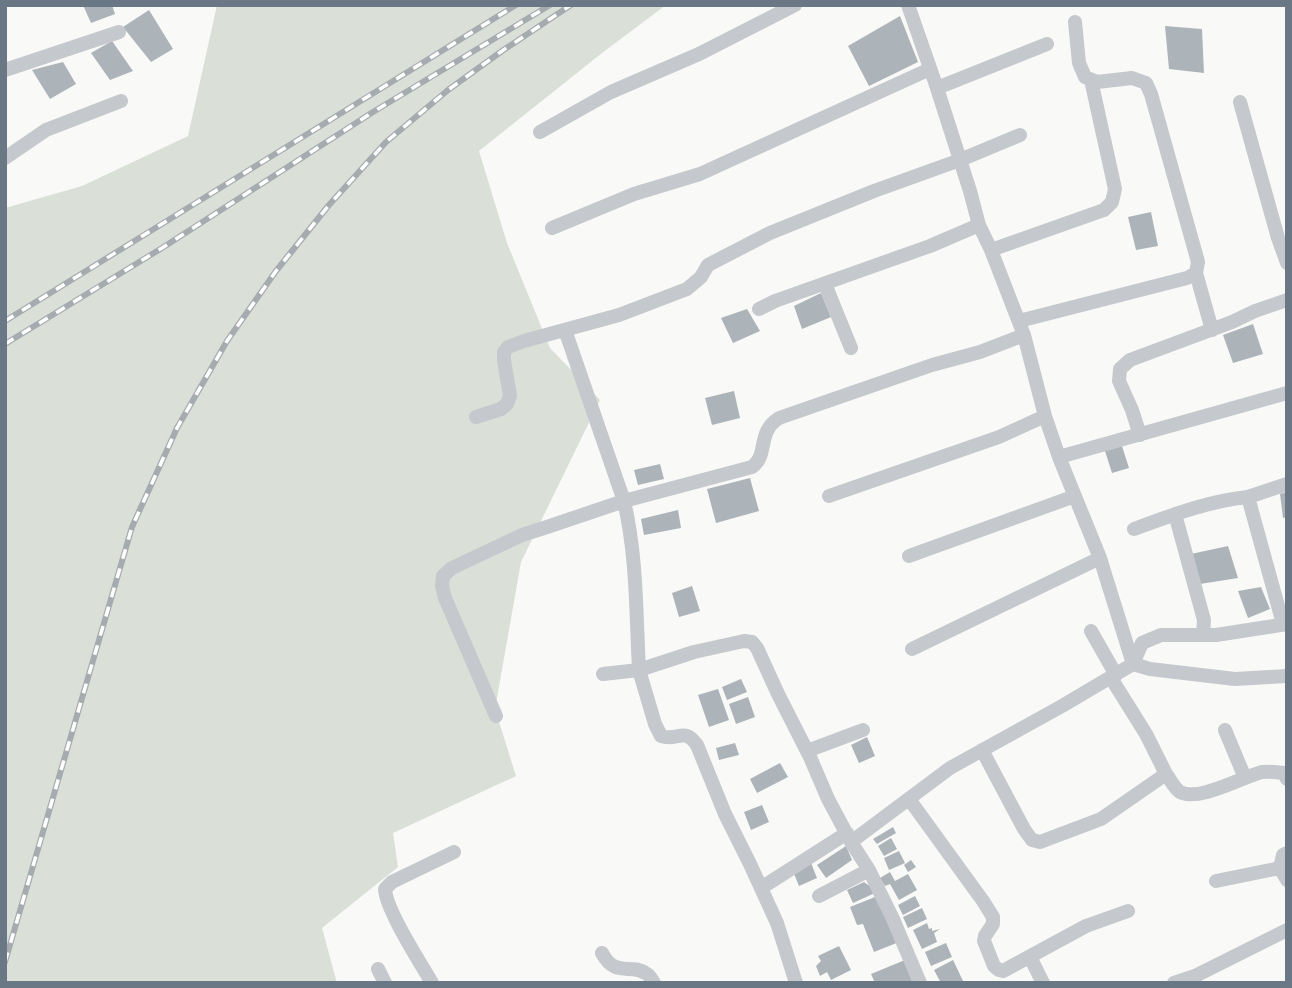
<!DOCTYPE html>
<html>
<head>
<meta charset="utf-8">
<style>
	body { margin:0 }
	#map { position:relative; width:1292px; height:988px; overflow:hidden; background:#f9f9f7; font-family:"Asap Condensed",sans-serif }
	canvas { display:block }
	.frame { position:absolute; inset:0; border:7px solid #6a7785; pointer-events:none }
</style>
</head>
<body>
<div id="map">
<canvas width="1292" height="988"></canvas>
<div class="frame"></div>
</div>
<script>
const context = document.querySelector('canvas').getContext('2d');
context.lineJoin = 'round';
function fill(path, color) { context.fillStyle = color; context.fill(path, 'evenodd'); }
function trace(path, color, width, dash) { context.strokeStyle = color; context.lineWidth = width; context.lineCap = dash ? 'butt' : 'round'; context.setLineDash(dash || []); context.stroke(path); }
const green = new Path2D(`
	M217 5H666L602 53 479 151 507 243 550 348 600 400 521 562 495 709 516 776 393 833 398 867 322 928 337 983H5V208L82 186 188 136Z`);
const building = new Path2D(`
	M83 5H112L115 14 91 23Z
	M149 10 173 49 151 62 123 27Z
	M900 16 918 62 869 86 848 46Z
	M1165 26 1202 29 1204 73 1169 69Z
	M112 41 133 71 110 80 91 53Z
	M63 62 76 84 50 99 32 70Z
	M1151 212 1158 246 1136 250 1128 217Z
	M821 293 831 317 802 329 794 306Z
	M747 309 760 331 733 343 721 318Z
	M1253 324 1263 354 1233 363 1223 335Z
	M734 391 740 418 712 425 705 398Z
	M1122 446 1129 468 1112 473 1105 451Z
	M660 464 664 479 638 485 634 470Z
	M750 478 759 511 716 523 707 489Z
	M1287 492V517L1283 518 1280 494Z
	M678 510 681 528 644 535 641 519Z
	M1228 546 1238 578 1200 584 1191 554Z
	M692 586 700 611 679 617 672 593Z
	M1261 587 1270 609 1248 618 1238 591Z
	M741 679 747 692 727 700 722 687Z
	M718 689 729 720 709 727 698 695Z
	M748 697 755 717 736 724 729 704Z
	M867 737 875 756 859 763 851 745Z
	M735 743 739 755 719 760 716 748Z
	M780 763 788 777 757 793 750 779Z
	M762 805 769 822 751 830 744 812Z
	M893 827 896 833 877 844 873 839Z
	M891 838 897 849 884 856 878 846Z
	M846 846 852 860 826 878 817 865Z
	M899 851 905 863 889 870 884 858Z
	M911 860 916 867 908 872 904 865Z
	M811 863 817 878 799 886 793 871Z
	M890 872 895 881 908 874 917 890 899 900 890 884 885 886 880 878Z
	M864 882 868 885H873L877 892 853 903 847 890Z
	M880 895 899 942 874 952 863 924 857 925 850 907Z
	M915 896 920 906 903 915 898 905Z
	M922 908 927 919 908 928 903 917Z
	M927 923 929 929 932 928V931L940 929 934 933 937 942 922 949 913 930Z
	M946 943 952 957 931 966 925 952Z
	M839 946 851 970 831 980 827 972 820 976 816 966 821 961 818 956Z
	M905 960 914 980 907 983H875L871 974Z
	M953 960 964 983H941L934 970Z`);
const minor = new Path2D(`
	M908 5 937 88 970 191 979 225 991 250 1024 335 1045 416 1059 457 1100 558 1133 664
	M5 70 119 32
	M937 88 1047 44
	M1240 102 1278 238 1287 263
	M540 132 611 92 699 54 795 5
	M5 158 46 130 121 101
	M552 228 634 194 700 174 930 69
	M991 250 1104 210 1112 202 1115 189 1091 80
	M1196 273 1212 330
	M825 284 851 348
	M759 309 775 301 930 246 979 225
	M1019 321 1187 278 1196 273 1198 262 1151 94 1146 83 1132 78 1097 82 1085 77 1079 63 1075 22
	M565 330 624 501C637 556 636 614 639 670L603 674
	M476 417 501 409 507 404 510 396 504 360V352L508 347 524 341 619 315 687 289 701 277 708 265 770 233 874 191 960 160 1020 135
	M1140 435 1132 410 1119 381 1120 369 1130 360 1232 322 1255 311 1287 300
	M1059 457 1287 393
	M829 496 999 437 1045 416
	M1248 497 1287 484
	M1175 514 1204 620 1203 635
	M1134 529C1172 515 1208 501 1248 497L1283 624
	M909 556 1075 496
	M1091 631 1116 675
	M912 649 1100 558
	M1133 664 1142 643 1161 635H1216L1287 624
	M496 716 445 598 442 586 443 576 452 568 522 535 547 527 624 501 752 467C769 455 756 433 779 418L932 365 980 352 1024 335
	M1225 730 1245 778
	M982 750 1024 829 1032 840 1040 842 1101 819 1166 774 1146 734 1111 678
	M807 751 863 730
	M1166 774C1171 780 1174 788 1180 792 1199 802 1242 777 1262 772 1270 771 1276 772 1284 773L1287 779
	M909 799 983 901 993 917V924L985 936 984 941 994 966 999 970 1003 971 1086 926 1128 911
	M1287 853 1283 855 1280 868 1287 880
	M869 870 893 919 920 983
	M1216 881 1280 868
	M761 888 847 833
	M819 896 869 870 851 842 950 768 1062 706 1133 664 1150 669 1235 679 1287 676
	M602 953C616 979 631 962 647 974 649 975 653 981 654 983
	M1030 957 1043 983
	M378 969 385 983
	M432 983C420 962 386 910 385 889L392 882 454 852
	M796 983 777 923 750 864 725 814 697 745C683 726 678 742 661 736L655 724 639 670 694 652 744 641 752 642 757 648 778 694 810 757 828 799 851 842
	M1174 983 1195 976 1287 930`);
const rail = new Path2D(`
	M5 321 516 5
	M5 344 162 248 373 112 550 5
	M5 962 132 527 177 428 227 341 276 271 329 205 386 142 448 90 502 51 571 5`);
fill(green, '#dae0d8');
fill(building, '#acb3b9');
trace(minor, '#c5c8cc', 14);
trace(rail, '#a6abb0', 6);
trace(rail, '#fff', 3.5, [10]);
</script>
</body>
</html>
